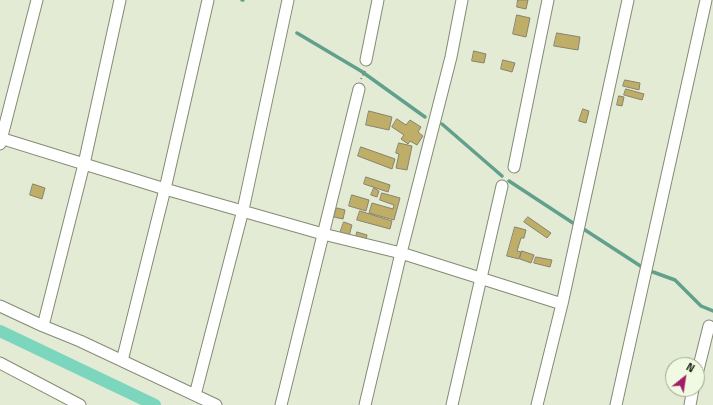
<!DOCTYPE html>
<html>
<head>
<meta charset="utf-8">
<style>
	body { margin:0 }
	#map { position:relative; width:713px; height:405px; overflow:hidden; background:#e3ebd4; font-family:"Titillium Web",sans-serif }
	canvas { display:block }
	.north { position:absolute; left:665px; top:357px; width:40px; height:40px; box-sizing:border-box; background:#f0f9e1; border:1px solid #9ea492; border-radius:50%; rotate:30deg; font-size:11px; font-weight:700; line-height:16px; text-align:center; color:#22251c }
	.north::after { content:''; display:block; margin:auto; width:14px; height:18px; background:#a41c67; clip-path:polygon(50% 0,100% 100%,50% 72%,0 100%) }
</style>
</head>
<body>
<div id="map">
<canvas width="713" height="405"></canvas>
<div class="north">N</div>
</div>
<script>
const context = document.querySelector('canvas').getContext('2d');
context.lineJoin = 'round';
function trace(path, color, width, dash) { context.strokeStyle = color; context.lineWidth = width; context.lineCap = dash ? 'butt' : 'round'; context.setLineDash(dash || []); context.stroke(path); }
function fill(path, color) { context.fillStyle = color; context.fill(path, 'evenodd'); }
const stream = new Path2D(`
	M242 0H243
	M297 33 361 71 425 117
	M442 124 502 176
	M509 181 573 223
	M582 228 642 267
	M653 272 675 280 701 306 713 311`);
const canal = new Path2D(`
	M0 331 155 405`);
const building = new Path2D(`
	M518 0H528L526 9 517 7Z
	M517 15 530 18 526 37 513 34Z
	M557 33 580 37 578 50 554 46Z
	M474 51 486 54 484 63 472 61Z
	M503 60 515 63 512 72 501 69Z
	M625 80 640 83 639 90 623 86Z
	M626 89 644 94 642 100 624 95Z
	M619 96 624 97 622 106 617 105Z
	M583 109 589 111 586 123 579 121Z
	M369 111 392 117 389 130 366 125Z
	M397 119 406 125 410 120 421 127 418 132 423 136 417 145 410 141 408 144 401 139 404 135 392 127Z
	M399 143 412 146 407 170 396 168 399 154 396 153Z
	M361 147 395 159 392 169 358 156Z
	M366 177 390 185 388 192 364 184Z
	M33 184 45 188 42 199 30 195Z
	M374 188 379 191 377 197 371 195Z
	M382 193 400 198 394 220 369 213 372 203 393 209 394 205 380 200Z
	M352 195 369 200 366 211 349 206Z
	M337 208 345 210 343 219 334 217Z
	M360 211 392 221 390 229 357 220Z
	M528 217 551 233 547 238 524 222Z
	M344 222 352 225 349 236 340 233Z
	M515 227 526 230 524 238H521L517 251 521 252 519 259 507 256Z
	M357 232 367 235 366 240 356 238Z
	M522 251 534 255 531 263 520 259Z
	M536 257 552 260 550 267 534 263Z`);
const path = new Path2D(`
	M361 79 365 71`);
const minor = new Path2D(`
	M366 60 378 0
	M0 138 165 189 323 234 401 253 562 304
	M0 144 37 0
	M514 167 548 0
	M0 306 43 326 80 341 216 405
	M43 326 84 164 120 0
	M122 361 165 189 208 0
	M0 363 80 405
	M697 374 709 326
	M195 395 243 210 288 0
	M281 405 359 89
	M365 405 401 253 451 57 462 0
	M452 405 502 186
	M537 405 562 304 628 0
	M616 405 706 0
	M690 405 693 389`);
trace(stream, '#61a08d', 3.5);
trace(canal, '#7cd5bd', 12);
fill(building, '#beae67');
trace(building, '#88836d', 1);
trace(minor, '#838b75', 13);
trace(path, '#7d8273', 2, [1, 3]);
trace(minor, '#fff', 11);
</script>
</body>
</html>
